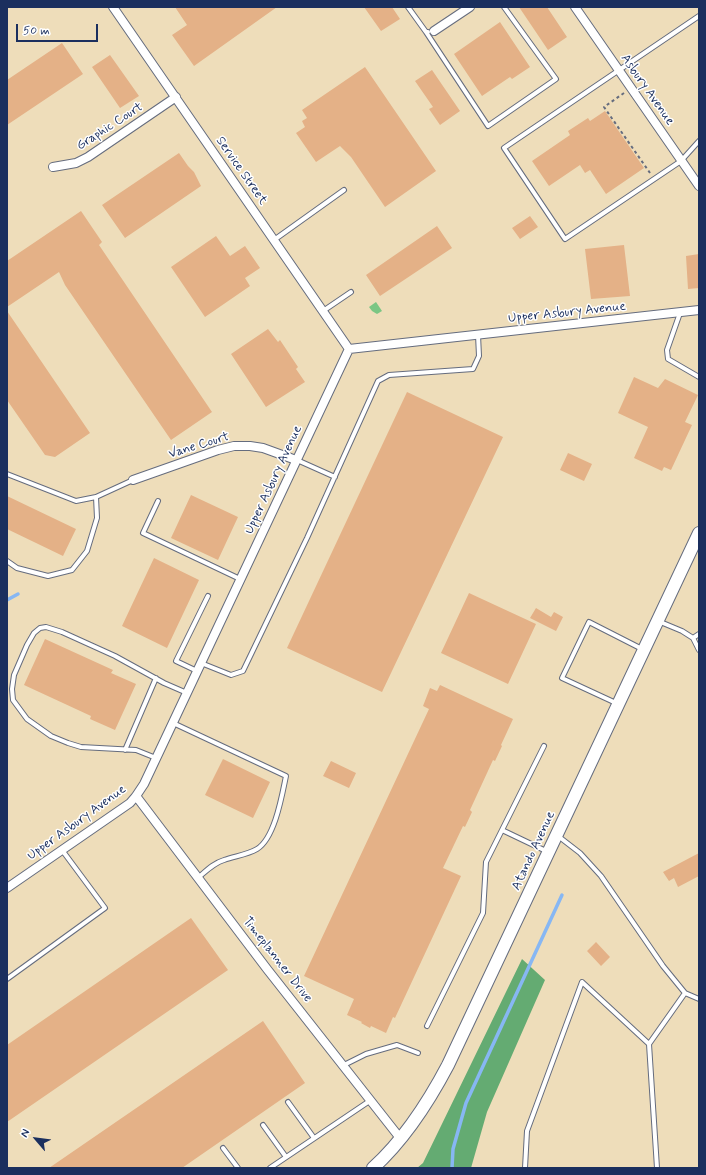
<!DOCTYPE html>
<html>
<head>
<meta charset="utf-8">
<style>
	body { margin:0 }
	#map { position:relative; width:706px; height:1175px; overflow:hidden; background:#eeddba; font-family:Mynerve,sans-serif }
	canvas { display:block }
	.frame { position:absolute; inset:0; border:8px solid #1b2f5e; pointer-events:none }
	.north { position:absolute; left:16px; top:1119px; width:40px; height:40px; -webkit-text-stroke:3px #fff; paint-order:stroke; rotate:298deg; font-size:11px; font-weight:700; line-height:16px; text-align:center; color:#1b2f5e }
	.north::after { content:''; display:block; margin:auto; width:14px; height:18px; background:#1b2f5e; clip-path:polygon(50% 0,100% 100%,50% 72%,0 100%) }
	.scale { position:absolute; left:16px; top:24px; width:82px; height:18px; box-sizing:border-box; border:2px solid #1b2f5e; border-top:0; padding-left:5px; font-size:12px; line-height:14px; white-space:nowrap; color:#1b2f5e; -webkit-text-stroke:3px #fff; paint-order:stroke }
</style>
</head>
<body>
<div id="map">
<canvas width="706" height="1175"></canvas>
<div class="frame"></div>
<div class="north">N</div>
<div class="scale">50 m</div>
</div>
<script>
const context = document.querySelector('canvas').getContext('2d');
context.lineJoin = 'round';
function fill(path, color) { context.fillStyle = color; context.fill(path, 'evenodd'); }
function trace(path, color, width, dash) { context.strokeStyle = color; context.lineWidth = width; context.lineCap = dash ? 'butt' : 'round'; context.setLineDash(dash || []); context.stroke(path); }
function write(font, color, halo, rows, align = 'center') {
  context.font = font + ' Mynerve,sans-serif'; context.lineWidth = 3; context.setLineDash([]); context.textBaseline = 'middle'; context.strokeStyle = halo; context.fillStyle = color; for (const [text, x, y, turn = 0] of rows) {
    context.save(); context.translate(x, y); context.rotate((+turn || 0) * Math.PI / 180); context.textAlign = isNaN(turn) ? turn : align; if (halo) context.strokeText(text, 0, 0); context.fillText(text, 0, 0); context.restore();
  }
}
const green = new Path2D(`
	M376 302 382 311 377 314 372 311 369 307Z`);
const forest = new Path2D(`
	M522 959 545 980 487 1112 471 1168H417L423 1163Z`);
const stream = new Path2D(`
	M7 600 18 594
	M452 1168 453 1149 466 1103 562 895`);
const building = new Path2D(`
	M175 7H277L194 66 172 35 187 25Z
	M364 7H392L400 19 381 31Z
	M519 7H547L567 37 548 50Z
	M500 22 530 67 512 79 510 77 482 96 454 54Z
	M62 43 83 74 7 125V80Z
	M110 55 139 96 120 108 92 67Z
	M365 67 436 171 385 207 351 157 340 146 316 162 296 133 305 127 302 121 307 118 302 110Z
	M432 70 460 111 440 125 429 109 433 107 415 81Z
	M605 111 644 168 606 194 590 170 585 173 580 165 549 186 532 161 570 135 568 131 588 118 590 121Z
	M179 153 188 166 194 172 201 186 125 238 102 205Z
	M81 211 102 242 99 245 212 412 171 440 65 285 59 272 7 307V261Z
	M530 216 538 227 520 239 512 228Z
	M437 226 452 248 380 296 366 275Z
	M216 236 230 256 245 246 260 268 245 278 250 286 205 317 171 267Z
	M624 245 630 296 591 299 585 249Z
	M699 254V288L688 289 686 256Z
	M7 311 90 433 55 457 45 455 7 400Z
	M268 329 278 342 280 340 298 367 296 369 305 382 266 407 231 354Z
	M634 377 658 388 665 379 698 395 685 422 692 425 671 470 664 467 662 471 634 458 648 427 618 413Z
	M407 392 503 437 382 692 287 648Z
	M568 453 592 464 584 481 560 470Z
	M191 495 238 517 218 560 171 538Z
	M7 496 76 529 63 556 7 529Z
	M154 558 199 580 167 648 122 626Z
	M469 593 536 624 508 684 441 653Z
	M536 608 551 617 554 612 563 617 556 631 530 618Z
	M45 639 113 670 111 673 136 684 115 730 90 719 91 716 24 685Z
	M440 685 513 719 501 745 502 746 495 761 493 760 470 810 472 812 465 827 463 826 443 868 461 876 395 1018 393 1017 386 1033 371 1026 370 1028 361 1023 362 1022 347 1015 354 999 304 976 429 709 423 706 430 688 437 691Z
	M223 759 270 782 253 818 205 795Z
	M331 761 356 773 349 788 323 776Z
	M699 853V876L678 887 674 878 669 881 663 872Z
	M191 918 228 970 7 1122V1045Z
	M596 942 610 957 601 966 587 951Z
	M263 1021 305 1083 182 1168H49Z`);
const path = new Path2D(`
	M624 93 604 107 650 173`);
const service = new Path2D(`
	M408 7 426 32H428
	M699 16 504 148 565 239 681 161 699 141
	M426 32 488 126 556 79 504 7
	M274 240 344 190
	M323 311 351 292
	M680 313 667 350 668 359 699 377
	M297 460 335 477
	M7 474 76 501 96 497 133 480
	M158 501 143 533 240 579
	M7 561 17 568 48 576 72 570 87 551 97 518 96 497
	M658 621 682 631 693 638 699 650
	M693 638 699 634
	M201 663 231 675 243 671 307 538 378 381 389 375 473 369 479 356 478 335
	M197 671 176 661 208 596
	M616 703 562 678 589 622 642 649
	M173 723 286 776C282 795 275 838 257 849 247 855 235 856 224 860 214 863 207 870 199 877
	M125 750 156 678
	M156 758 136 750 81 747 68 743 51 736 27 719 13 700 12 689 14 675 27 645 34 633 40 628 46 627 62 632 115 656 164 683 187 693
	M502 830 544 746
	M558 836 580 853 601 876 663 966 685 993 699 999
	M7 979 105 908 62 850
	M427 1026 483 913 486 862 502 830 546 851
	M344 1065 366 1054 397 1045 418 1053
	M288 1102 314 1138
	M263 1125 286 1157
	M223 1148 238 1168
	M270 1168 371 1100
	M525 1168 527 1131 582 982 649 1044
	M657 1168 649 1044 685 993`);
const minor = new Path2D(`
	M113 7 349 349
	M575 7 699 186
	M434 31 470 7
	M53 167 76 163 88 157 176 97
	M133 480 218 450 234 446H250L263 448 296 460
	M136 796 267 969 400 1138
	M7 888 130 803 136 796 144 784 349 349 699 310`);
const secondary = new Path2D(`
	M373 1168C405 1139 428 1103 448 1065L699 533`);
const streetNames = [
	["Asbury Avenue",647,90,55],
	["Graphic Court",110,127,-33],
	["Service Street",241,171,55],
	["Upper Asbury Avenue",567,313,-6],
	["Vane Court",199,446,-17],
	["Upper Asbury Avenue",274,480,-65],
	["Upper Asbury Avenue",77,823,-36],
	["Atando Avenue",534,851,-65],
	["Timeplanner Drive",277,960,52]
];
fill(green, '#7bc684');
fill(forest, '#64ab72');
trace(stream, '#87b7f3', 3.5);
fill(building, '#e4b187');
trace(service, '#656c7e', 6);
trace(minor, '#656c7e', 10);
trace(secondary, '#656c7e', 14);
trace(path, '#656c7e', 2, [3, 3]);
trace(service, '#fff', 4);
trace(minor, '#fff', 8);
trace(secondary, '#fff', 12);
write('13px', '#1b2f5e', '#fff', streetNames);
</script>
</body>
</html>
